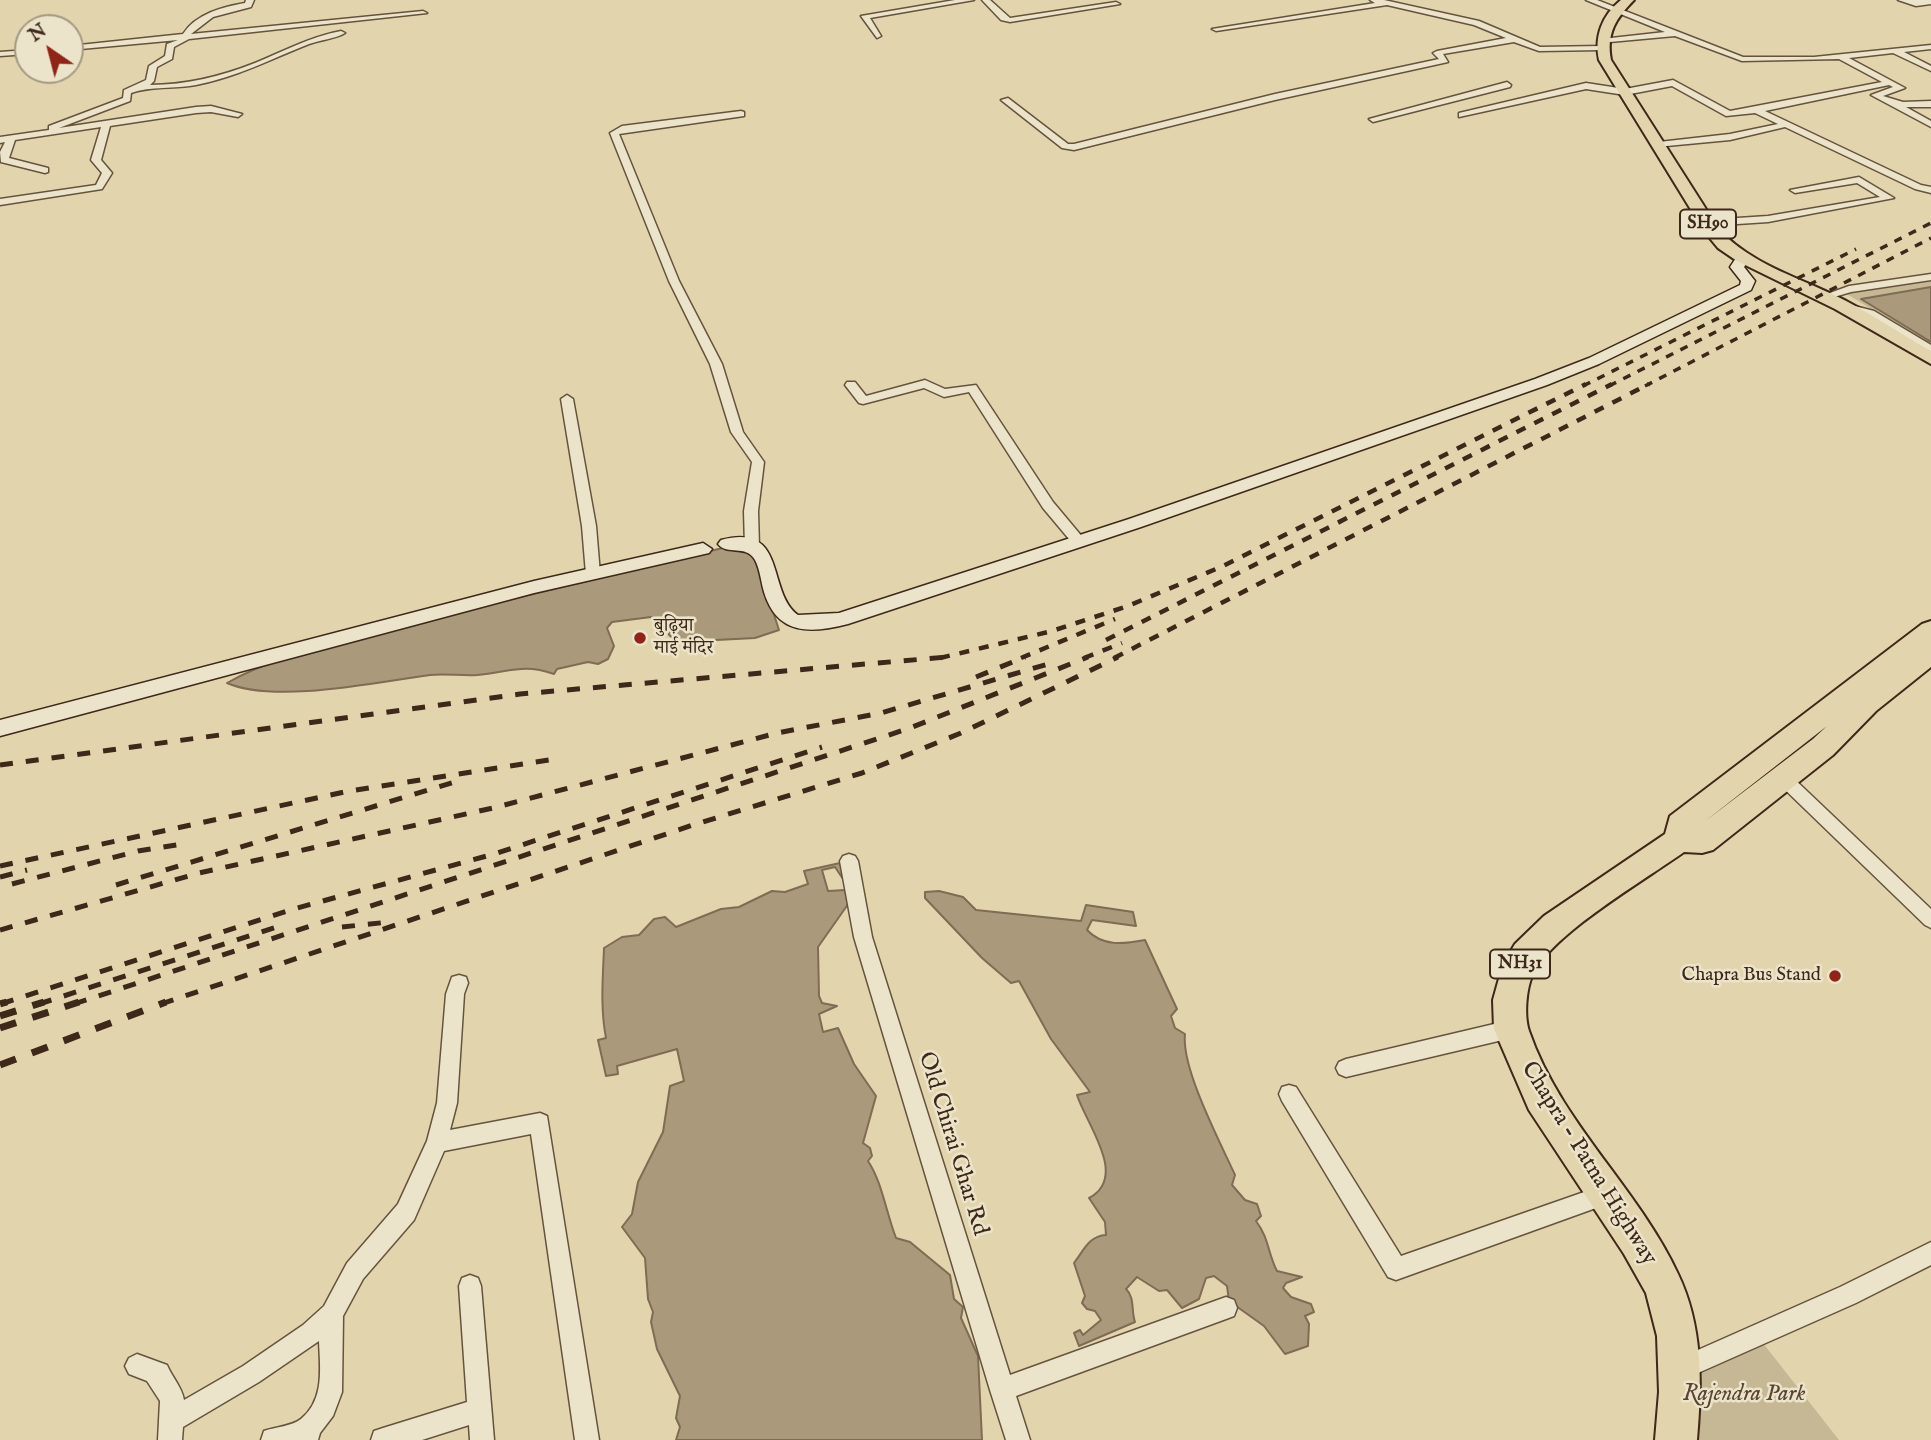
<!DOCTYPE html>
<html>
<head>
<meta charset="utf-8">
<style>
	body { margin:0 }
	#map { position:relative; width:1931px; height:1440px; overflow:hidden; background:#e2d5ae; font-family:"IM FELL English",serif }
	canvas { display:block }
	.north { position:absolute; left:14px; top:14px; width:70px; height:70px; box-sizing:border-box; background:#ece4ca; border:2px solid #a69983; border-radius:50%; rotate:325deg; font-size:19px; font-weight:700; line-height:28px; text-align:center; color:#3d2819 }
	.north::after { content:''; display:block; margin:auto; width:24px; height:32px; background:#8f2418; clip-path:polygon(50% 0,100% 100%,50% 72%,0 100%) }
</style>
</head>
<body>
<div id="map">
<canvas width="1931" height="1440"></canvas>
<div class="north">N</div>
</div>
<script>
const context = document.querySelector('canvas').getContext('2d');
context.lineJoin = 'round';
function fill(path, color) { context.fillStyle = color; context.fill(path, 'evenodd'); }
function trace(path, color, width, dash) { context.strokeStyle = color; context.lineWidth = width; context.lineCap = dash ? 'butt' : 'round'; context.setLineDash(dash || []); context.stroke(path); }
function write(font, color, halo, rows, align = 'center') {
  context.font = font + ' "IM FELL English","Noto Serif Devanagari",serif'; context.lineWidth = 5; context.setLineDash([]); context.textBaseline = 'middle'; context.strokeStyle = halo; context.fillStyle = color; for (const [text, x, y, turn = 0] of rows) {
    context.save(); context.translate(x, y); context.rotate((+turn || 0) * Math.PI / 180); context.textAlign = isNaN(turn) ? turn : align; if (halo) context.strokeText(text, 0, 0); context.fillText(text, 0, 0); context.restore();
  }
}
const green = new Path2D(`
	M1931 277V346L1842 291Z
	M1759 1338 1839 1440H1676L1682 1373Z`);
const water = new Path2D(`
	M1931 287V342L1861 299Z
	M731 546 753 551 779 630 755 638 678 642 669 635 667 620 651 617 612 622 607 628 614 646 608 659 598 664 588 662 557 669 554 674C523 663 510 672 477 675 461 676 444 673 430 675 378 682 275 704 227 683 287 648 359 645 422 621Z
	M840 863 847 885 835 867 822 870 828 891 845 890 851 900 818 947 819 996 822 1003 837 1006 819 1014 823 1032 838 1028 854 1064 876 1096 863 1143 870 1148 872 1156 868 1161C882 1182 886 1212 896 1238L910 1242 950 1275 954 1299 963 1307 961 1318 978 1356 982 1440H676L680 1427 676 1418 680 1396 657 1349 651 1322 653 1312 648 1299 645 1258 622 1227 632 1214 638 1182 663 1132 670 1086 684 1081 677 1049 617 1066 618 1074 606 1076 598 1040 606 1038C600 1007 603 976 604 948L622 937 639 935 654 919 665 917 676 927 721 909 739 907 772 891 785 892 808 884 804 871Z
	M939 891 963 897 976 910 1081 921 1086 905 1133 912 1136 926 1092 920 1087 930C1103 947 1124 944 1145 940L1177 1009 1171 1016 1175 1028 1185 1034C1181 1068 1220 1142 1235 1175L1232 1185 1245 1200 1257 1204 1261 1216 1256 1221C1269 1238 1268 1254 1277 1271L1302 1277 1286 1283 1283 1288 1291 1297 1311 1304 1314 1312 1305 1316 1309 1324 1308 1346 1285 1354 1264 1326 1229 1301 1227 1286 1214 1276 1206 1278 1199 1299 1182 1308 1167 1290 1159 1291 1137 1277 1126 1289C1135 1297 1131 1311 1135 1322L1079 1346 1074 1333 1080 1330 1083 1335 1101 1320 1095 1311 1087 1309 1082 1303 1085 1296 1074 1263C1084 1250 1089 1236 1106 1235L1105 1222 1089 1198C1129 1177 1086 1124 1077 1095L1090 1092 1051 1039 1019 981 1011 983 982 958 925 898V892Z`);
const street = new Path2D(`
	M246 0H254L251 7 213 17 191 34 423 11 427 13 189 39 174 47 172 59 157 67 154 81 150 85C186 85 222 76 255 63 284 51 310 37 341 31L345 33C335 39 320 40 309 44 271 59 237 77 196 85 175 89 151 86 131 93L130 101 59 128 196 107 211 106 242 114 238 117 211 112 196 113 110 126 101 160 112 173 102 189 0 205V199L96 185 102 173 91 160 101 127 15 140 9 158 48 168V172L45 173 1 162 0 152 5 142 0 143V137L49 130V126L123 98 124 90 146 80 149 66 165 56 167 44 178 40 70 50V46L183 34C196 14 222 7 245 3Z
	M955 0H974L870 18 881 36 877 38 861 16Z
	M982 0H990L1010 18 1116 2 1120 4 1010 22 1001 20Z
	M1370 0H1384L1479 21 1540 47 1602 46 1606 48 1602 50 1539 51 1514 42 1443 54 1448 62 1275 100 1074 150 1062 148 1001 100 1008 98 1068 144H1074L1275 94 1439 59 1433 53 1437 51 1506 38 1474 25 1387 5 1216 31 1212 29 1375 3Z
	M1586 0H1597L1743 57H1814L1931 45V49L1904 52 1931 66V71L1893 53 1849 58 1905 88 1883 96 1903 102 1931 101V107H1906L1931 121V127L1871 95 1893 87 1889 85 1765 111 1921 185 1931 187V193L1915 189 1785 127 1730 140 1656 147 1654 145 1659 142 1730 134 1778 124 1755 113 1726 116 1672 86 1625 95 1586 89 1459 117V113L1586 83 1625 89 1673 80 1730 111 1882 82 1839 59 1742 61 1675 36 1599 43 1602 39 1665 32Z
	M1898 0H1931V4L1916 6Z
	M28 50V54L0 56V52Z
	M1507 82 1511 85 1510 87 1373 122 1369 119Z
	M741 111 744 112V116L619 134 679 281 722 364 743 432 764 462 758 511 759 547 752 551 745 547 744 511 752 462 731 432 710 364 669 281 610 133 622 126Z
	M1859 177 1894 198 1768 222 1707 226 1702 223 1707 220 1768 216 1880 197 1857 183 1795 193 1790 190Z
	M1931 274V280L1851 292 1824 300 1819 297 1849 286Z
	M1847 304 1874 311 1931 345V353L1866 315 1843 309 1842 307Z
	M925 380 945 389 976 385 1053 502 1084 539 1086 542 1084 545H1074L1043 508 969 392 944 397 924 388 863 404 859 403 845 385 847 382H855L866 396Z
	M567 395 573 399 596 526 600 574 593 579 586 574 582 526 561 399Z
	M1783 772 1789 774 1931 909V928L1925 925 1777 782 1775 778 1777 774Z
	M849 854 855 856 858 861 872 937 1010 1375 1226 1297 1234 1300 1237 1308 1234 1316 1226 1319 1016 1396 1030 1440H1006L990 1390 854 937 840 861 843 856Z
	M459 975 466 977 468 983 464 994 457 1103 450 1130 540 1113 547 1116 599 1440H575L531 1134 444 1151 414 1220 363 1279 343 1316 342 1392 333 1416 320 1433 318 1440H261L264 1431C275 1427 293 1426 301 1419 325 1399 320 1368 319 1341L259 1382 183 1427 182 1440H158L160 1401 147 1381 129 1374 125 1366 129 1358 137 1354 167 1365C172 1377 182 1387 184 1400L243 1366 303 1325 324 1306 347 1263 398 1204 427 1141 437 1103 446 994 452 977Z
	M1511 1020 1518 1023 1521 1029 1518 1035 1511 1038 1346 1077 1339 1074 1336 1068 1339 1062 1346 1059Z
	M1289 1085 1296 1087 1401 1256 1607 1184 1615 1187 1618 1194 1615 1201 1607 1204 1396 1280 1388 1277 1282 1101 1279 1094 1282 1087Z
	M1931 1242V1265L1856 1303 1689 1377 1681 1381 1673 1377 1669 1369 1673 1361 1840 1287Z
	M470 1275 478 1278 481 1286 494 1440H470L469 1425 422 1440H371L374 1431 383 1428 467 1402 459 1286 462 1278Z`);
const secondary = new Path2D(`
	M1743 254 1750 258 1744 267 1755 281 1751 290 1599 364 1547 385 1141 527 848 624C810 634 777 635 764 592 761 582 760 569 755 560 746 544 727 556 718 544L721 540C788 522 766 592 798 615L839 613 1129 519 1535 379 1589 358 1740 285 1741 281 1730 267 1738 255Z
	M703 543 712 549 709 553 534 593 0 736V720L534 581Z`);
const primary = new Path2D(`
	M1621 0H1634C1616 18 1606 33 1611 60L1718 228C1751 266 1805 279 1848 302 1876 317 1903 335 1931 351V364L1835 309 1737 261 1718 248 1704 231 1599 60C1594 37 1602 15 1621 0Z`);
const highway = new Path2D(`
	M1931 621V667L1876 711 1833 755 1713 850 1702 853 1684 852C1645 880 1553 933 1533 974 1526 988 1524 1016 1529 1031 1560 1122 1638 1188 1678 1274 1703 1326 1702 1384 1697 1440H1655L1659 1392 1657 1336 1646 1293 1624 1254 1529 1110 1494 1029 1493 1000 1503 964 1515 944 1544 916 1665 834 1670 816 1922 624ZM1827 726 1813 739 1704 822Z`);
const railFar3 = new Path2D(`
	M1583 386 1856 249
	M1609 386 1931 223
	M1645 386 1931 238`);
const railFar2 = new Path2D(`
	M1106 640 1612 384
	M940 658 1052 631 1128 606 1223 566 1586 384
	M1021 658 1115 619
	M1084 658 1122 643
	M1114 658 1649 384`);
const railFar1 = new Path2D(`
	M976 677 1025 657
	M0 765 520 694 947 657
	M0 866 349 791 561 758
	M0 877 27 870
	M12 884 138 851 189 843
	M116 885 461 780
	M342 927 389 922
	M0 930 199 873 493 808 777 733 881 713 1048 664
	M1 1004 290 910 494 854 822 747
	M39 1004 277 927
	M74 1004 910 728 1088 657
	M161 1004 693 825 862 773 961 733 1118 657`);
const rail = new Path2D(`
	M0 1004 7 1002
	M0 1016 44 1002
	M0 1028 79 1002
	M0 1065 166 1002`);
const markers = [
	[640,638,7,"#8f2418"],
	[1835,976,7,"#8f2418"]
];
const shields = [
	[1708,224,56],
	[1520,964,60]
];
const shieldNames = [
	["SH90",1708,224],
	["NH31",1520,964]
];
const poiNames = [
	["बुढ़िया",654,627],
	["माई मंदिर",654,649],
	["Chapra Bus Stand",1821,976,"right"]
];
const nearStreetnames = [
	["Old Chirai Ghar Rd",952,1144,73],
	["Chapra - Patna Highway",1588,1164,58]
];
const nearParknames = [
	["Rajendra Park",1744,1395]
];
fill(green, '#c6b895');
fill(water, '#aa9a7b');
trace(water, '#7e6c54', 2);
trace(street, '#66533e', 3);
trace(secondary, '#3d2819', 3);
trace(primary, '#3d2819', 4);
trace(highway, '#3d2819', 4);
fill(street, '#ece4ca');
fill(secondary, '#ece4ca');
fill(primary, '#e2d5ae');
fill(highway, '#e2d5ae');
trace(railFar3, '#3d2819', 3.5, [8, 8]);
trace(railFar2, '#3d2819', 4.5, [10, 10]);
trace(railFar1, '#3d2819', 5, [13, 13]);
trace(rail, '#3d2819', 7, [17, 17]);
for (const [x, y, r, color] of markers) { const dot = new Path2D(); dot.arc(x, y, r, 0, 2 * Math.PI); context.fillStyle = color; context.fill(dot); trace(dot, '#ece4ca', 2.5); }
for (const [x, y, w] of shields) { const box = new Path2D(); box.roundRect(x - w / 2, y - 14.5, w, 29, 5); context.fillStyle = '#ece4ca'; context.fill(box); trace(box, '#3d2819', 2); }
write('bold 18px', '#3d2819', null, shieldNames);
write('19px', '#3d2819', '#ece4ca', poiNames, 'left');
write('23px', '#3d2819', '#ece4ca', nearStreetnames);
write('italic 23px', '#584532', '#ece4ca', nearParknames);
</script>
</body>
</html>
